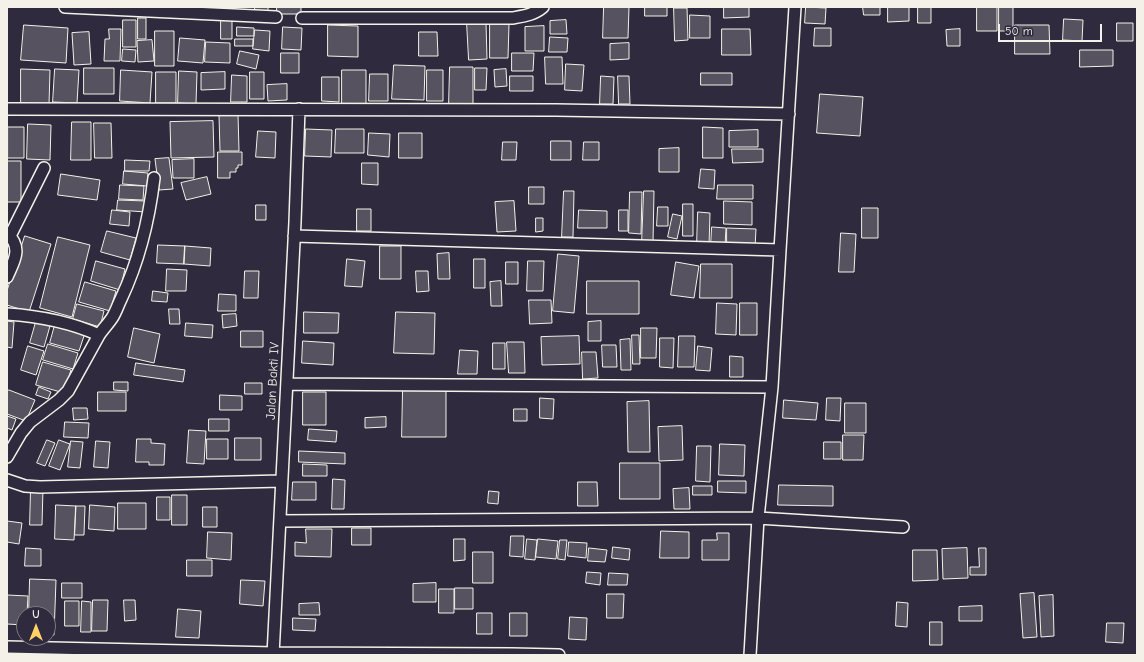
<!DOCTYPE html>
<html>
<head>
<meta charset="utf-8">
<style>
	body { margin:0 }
	#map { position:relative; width:1144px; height:662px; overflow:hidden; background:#2f2a3d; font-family:"Comic Neue",sans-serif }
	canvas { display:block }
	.frame { position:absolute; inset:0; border:8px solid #f4f1e8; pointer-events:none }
	.north { position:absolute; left:16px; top:606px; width:40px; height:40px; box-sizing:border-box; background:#2f2a3d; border:1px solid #7e7a81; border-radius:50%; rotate:0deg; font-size:11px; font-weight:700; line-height:16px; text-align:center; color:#f4f1e8 }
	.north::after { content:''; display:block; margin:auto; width:14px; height:18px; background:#ffd166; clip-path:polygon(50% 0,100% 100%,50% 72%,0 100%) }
	.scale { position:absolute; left:998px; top:24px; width:104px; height:18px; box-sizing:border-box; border:2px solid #f4f1e8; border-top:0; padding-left:5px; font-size:12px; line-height:14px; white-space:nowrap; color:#f4f1e8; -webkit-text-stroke:3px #2f2a3d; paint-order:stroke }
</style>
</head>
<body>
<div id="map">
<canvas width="1144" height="662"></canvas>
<div class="frame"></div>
<div class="north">U</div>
<div class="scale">50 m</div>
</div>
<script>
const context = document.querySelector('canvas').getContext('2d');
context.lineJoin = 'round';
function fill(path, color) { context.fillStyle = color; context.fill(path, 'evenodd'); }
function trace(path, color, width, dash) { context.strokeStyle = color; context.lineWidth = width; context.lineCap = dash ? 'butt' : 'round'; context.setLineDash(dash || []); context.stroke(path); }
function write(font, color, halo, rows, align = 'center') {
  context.font = font + ' "Comic Neue",sans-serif'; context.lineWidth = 3; context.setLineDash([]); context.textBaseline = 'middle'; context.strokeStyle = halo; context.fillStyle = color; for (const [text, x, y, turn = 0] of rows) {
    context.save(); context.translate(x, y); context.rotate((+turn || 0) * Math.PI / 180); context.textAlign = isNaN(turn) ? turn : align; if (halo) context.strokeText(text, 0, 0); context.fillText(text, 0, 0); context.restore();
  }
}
const building = new Path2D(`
	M255 7H268V12H255Z
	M277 7H301V14H277Z
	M604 7H629L628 38H603Z
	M645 7H667V16H645Z
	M724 7H749V17L724 18Z
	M806 7 826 8 825 24 805 23Z
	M863 7H880V15H864Z
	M888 7H909V21L888 22Z
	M918 7H931V23H918Z
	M977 7H997V31H977Z
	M999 7H1013V31H999Z
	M674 8H687L688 40 675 41Z
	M690 15 710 16V38H690Z
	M221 17H232V39H221Z
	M138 18H146V39H138Z
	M1064 19 1083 20 1082 41 1063 40Z
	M123 20H136V47H123Z
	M566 20 567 34H550V21Z
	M467 23H486L487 59 469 60Z
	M490 23 509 24 508 58H490Z
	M1117 23H1133V41H1117Z
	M24 25 68 28 66 63 21 60Z
	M328 25 358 26V57L328 56Z
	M1015 25H1049L1050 54H1015Z
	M544 26V51H525V27Z
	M237 27 254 28V36H237Z
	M283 27 302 28 301 50 282 49Z
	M815 28H831V46H814Z
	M109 29H121L120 61H104L105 39H109Z
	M722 29H750L751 55H722Z
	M960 29V46H947L946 30Z
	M255 30 270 31 269 51 253 49Z
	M155 31H174V66H155Z
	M89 32 91 64 74 65 72 33Z
	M419 32H437L438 56H419Z
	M550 37 568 38 567 52H549Z
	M180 38 205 40 203 63 178 61Z
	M235 39H253V46H235Z
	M152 40 154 61 138 62 137 41Z
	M206 42 230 43V63L205 62Z
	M629 43V59L610 60V44Z
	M123 49 136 50 135 62 122 61Z
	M1080 50H1113V66L1080 67Z
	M240 51 259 55 256 69 237 64Z
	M281 53H299V73H281Z
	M512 53H534L533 71H512Z
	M545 57H562L563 84H546Z
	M566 64 584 65 582 91 565 90Z
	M394 65 425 66 424 100 392 99Z
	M450 67H473V104H449Z
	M84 68H114V94H84Z
	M475 68H487L486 90H475Z
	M21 69 50 70 49 105H21Z
	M55 69 79 70 77 103 53 102Z
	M506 69 507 86 495 87 494 70Z
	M121 70 152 72 150 103 120 101Z
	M342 70H366V104H342Z
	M427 70H443V101H427Z
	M179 71 197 72 196 104 178 103Z
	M156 72H176V103H156Z
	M225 72V89L201 90V73Z
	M250 72H264V99H250Z
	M701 73H732V85H701Z
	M370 74H388V101H369Z
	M232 75 247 76V102H231Z
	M510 76H533V91H510Z
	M601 76 614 77 613 104H600Z
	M618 76H629L630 104H619Z
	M322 77H339V102L322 101Z
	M287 84V100L268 101 267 85Z
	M820 94 863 97 860 136 817 133Z
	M238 114 239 151H220L219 115Z
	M213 121 214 157 171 158 170 122Z
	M72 122H91V160H71Z
	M94 123H111L112 158H95Z
	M28 124 51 125 50 160 27 159Z
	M8 127H24V158H8Z
	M703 127 723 128V158H703Z
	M306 129 332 130 331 157 305 156Z
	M336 129H364V153H335Z
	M758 130V147H729V131Z
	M258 131 276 132 275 158 256 157Z
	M369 133 390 134 389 157 368 155Z
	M399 133H422V158H399Z
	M551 141H571V160H551Z
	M503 142H517L516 160H502Z
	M584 142H599V160H583Z
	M679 148V172H659V149Z
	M732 149H763V162L733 163Z
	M218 152H242V165H238V168H236V172H230V178H218Z
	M169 158 173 189 159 190 155 159Z
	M194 159V178H173L172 160Z
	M125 160 150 161 149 171H125Z
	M7 161H21V202H7Z
	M362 163H378V185L362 184Z
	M701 169 715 170 714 189 699 188Z
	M124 171 148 173 147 186 123 184Z
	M61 174 100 180 97 200 58 195Z
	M207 177 211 194 186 200 181 183Z
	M120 185 144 186 143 200 119 199Z
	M718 185H753V199H717Z
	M529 187H544V204H529Z
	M564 191H574L573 237H562Z
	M644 191H654L653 243H642Z
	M630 192H642L641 234 629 233Z
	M118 200 146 201V212L117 210Z
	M514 201 516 231 497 232 495 202Z
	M724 201 752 202V225L724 224Z
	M683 204H693V236H683Z
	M256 205H266V220H256Z
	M658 207H668V226H657Z
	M862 208H878V238H862Z
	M357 209H371V231H357Z
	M112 210 130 212 129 226 110 224Z
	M579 210 607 211V228H578Z
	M619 210H628V231H619Z
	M698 212 710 213 709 246 697 245Z
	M673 214 682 216 677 239 668 237Z
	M536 218H543V231L536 232Z
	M712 227 726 228 725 246H711Z
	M727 228 756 229 755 248 727 247Z
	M107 231 136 238 130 260 101 252Z
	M841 233 856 234 854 272H839Z
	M25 236 51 244 29 312 7 305V291Z
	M58 237 90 245 72 317 40 308Z
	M158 245 185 246 184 264 157 263Z
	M185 246 211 248 210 266 184 264Z
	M380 246H401V279H380Z
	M449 253 450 279H438L437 254Z
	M558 254 579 256 574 313 553 311Z
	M347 259 365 261 362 287 345 286Z
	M474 259H485V288H474Z
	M96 261 125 269 120 290 91 281Z
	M528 261H544L543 291H527Z
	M506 262H518V284H506Z
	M676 262 699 266 694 298 671 295Z
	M701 264H732V298H700Z
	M167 269 187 270 186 291H166Z
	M245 271H259L258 298H244Z
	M416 271H428L429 291 417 292Z
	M501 281 502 306H491L490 282Z
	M587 281H639V314H587Z
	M85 282 116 291 110 311 79 302Z
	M153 291 168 293 167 302 152 301Z
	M219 294 236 295V311H218Z
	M529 300H551L552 323 530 324Z
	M717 303 737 304 736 335 716 334Z
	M740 303H757V335H740Z
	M77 304 104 311 100 327 73 319Z
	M169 309H179L180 324H170Z
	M304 312 339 313 338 333H304Z
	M396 312 435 313 434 354 394 353Z
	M236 314 237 326 223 328 222 315Z
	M7 321 14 322 12 348 7 347Z
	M601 321V341H588V322Z
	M36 322 50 326 44 347 30 343Z
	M186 323 213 325 212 338 185 336Z
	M55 325 85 333 79 351 50 343Z
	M134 328 160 334 154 363 128 357Z
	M641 328H657L656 358H641Z
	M241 331H263V347H241Z
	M632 335H639L640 364H633Z
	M579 336 580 364 542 365 541 337Z
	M679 336H695L694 367H678Z
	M660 338H674L673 368 660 367Z
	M630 339 631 370H621L620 340Z
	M303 341 334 343 333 365 302 363Z
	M507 342H524L525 373H509Z
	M493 343H505V369H493Z
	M48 344 78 353 73 369 43 360Z
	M602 345H616L617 367H603Z
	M28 346 44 351 36 375 21 370Z
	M698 346 712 348 710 371 696 370Z
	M460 350 478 351 477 374H458Z
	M582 352H596L598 378 583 379Z
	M730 356 743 357V377H730Z
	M43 362 71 370 64 393 36 385Z
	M136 363 185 370 183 382 134 375Z
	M114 382H128V391L114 390Z
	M245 383H262V394H245Z
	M39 387 51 392 48 399 36 395Z
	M403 388 446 389V437H402Z
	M9 390 35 400 26 421 7 414V392Z
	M98 392H126V411H98Z
	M303 392H326V425H303Z
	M220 395 242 396V410H220Z
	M540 398 554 399 553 419 540 418Z
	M827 398H841L840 421 826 420Z
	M784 400 818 403 816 420 783 418Z
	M649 401 650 452H628L627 402Z
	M845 403H866V433H845Z
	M73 408H87L88 419 74 420Z
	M514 409H527V421H514Z
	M7 416 16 419 12 430 7 428Z
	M386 417V427L365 428V418Z
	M209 419H229V431H209Z
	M65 422 89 423 88 438 64 437Z
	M682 426 683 460 659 461 658 427Z
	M309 429 337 431 336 442 308 440Z
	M189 430 206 431 204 464 187 463Z
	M843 435H864L863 460H843Z
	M235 438H261V460H235Z
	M137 439H151V443L165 444 164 465H149V462H136Z
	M207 439H228V459H207Z
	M47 440 55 443 45 466 37 463Z
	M59 440 70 444 60 470 49 466Z
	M71 441 83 442 80 468 68 467Z
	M96 441 110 442 108 468 94 467Z
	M824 442H841V459H824Z
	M720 444 745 445 744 476 719 475Z
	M697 446H711L710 482 696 481Z
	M299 451 345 453V464L299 462Z
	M620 463H660V499H620Z
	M303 464 327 465V476H303Z
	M333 479 345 480 344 509H332Z
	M718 481H746V493L718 492Z
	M293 482H316V500H292Z
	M578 482H597L598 506H578Z
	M779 485 833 486V506L778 505Z
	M693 486H712V495H693Z
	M31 488H43L42 525H30Z
	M689 488 690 509H674L673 489Z
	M489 491 499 492 498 504 488 503Z
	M172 495H187V525H172Z
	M157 497H170V520H157Z
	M118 503H146V529H118Z
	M56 505 76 506 74 540 55 539Z
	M90 505 115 507 114 531 89 529Z
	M76 506H85L84 535H75Z
	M203 507H217V527H203Z
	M7 521 22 523 19 544 7 542Z
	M352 528H371V545H352Z
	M306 529H332L331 557 295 556V542L306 543Z
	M661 531 689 532V558H660Z
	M208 532 232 533 231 560 207 558Z
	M717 533H729V560H702V540H717Z
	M511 536H524L523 557 510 556Z
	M454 539H465V560L454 561Z
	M527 539 537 540 535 560 525 559Z
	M538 539 558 541 556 559 536 557Z
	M560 540H567L565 560 558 559Z
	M569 542 587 543 586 558 568 556Z
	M613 547 630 549 629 560 612 558Z
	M26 548 41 549V566H25Z
	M589 548 607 550 605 562 588 561Z
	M967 548 968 578 943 579 942 549Z
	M979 548H986V575H970V567H979Z
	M913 550H937L938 580 913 581Z
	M473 552H493V583H473Z
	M187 560H212V576H187Z
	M587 572 601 573 600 585 586 583Z
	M609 573 628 574 627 585H608Z
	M30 579 56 580 54 635H48V614H29Z
	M241 580 265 581 263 606 240 604Z
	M62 583H82V598H62Z
	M436 583V602H413V584Z
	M455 588H473V609H455Z
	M439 589H454V613H439Z
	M1034 593 1037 637 1023 638 1020 594Z
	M607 594H624L623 618H607Z
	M7 595 28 596 27 614H24V625L7 624Z
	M1053 595 1054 636 1041 637 1039 596Z
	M93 600H108L107 631H92Z
	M124 600H135L136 620 125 621Z
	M65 601H79V626H65Z
	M82 601 91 602V632H81Z
	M897 602 908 603 907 627 896 626Z
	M319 603 320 615H299V604Z
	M982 606V621H959V607Z
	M178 609 201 611 199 638 176 637Z
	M477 613H492V634H477Z
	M510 613H527V636H510Z
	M570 617 587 618 586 640 569 639Z
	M293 618 316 619 315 631 293 630Z
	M930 622H942V645H930Z
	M1107 623H1124L1123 643 1106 642Z`);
const street = new Path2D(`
	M65 7 276 17
	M302 18H512C523 16 534 15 543 7
	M7 109 556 110 789 114
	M7 233C23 248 14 261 7 277
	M10 236 44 168
	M294 236 780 250
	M7 314C38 316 70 322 99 335L68 391 59 400 30 422 21 433 7 457
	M99 335C103 329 108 324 112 318 116 312 118 305 121 299 139 261 149 220 154 178
	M287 384 772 387
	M7 480 25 486 40 487 281 481
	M280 521 758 518 903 527
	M7 647 274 653 512 654 559 655
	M273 655 295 222 299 109
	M750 655 758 518 772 387 780 250 795 7`);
const streetNames = [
	["Jalan Bakti IV",273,381,-87]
];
fill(building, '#56525f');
trace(building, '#f4f1e8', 1);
trace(street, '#f4f1e8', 14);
trace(street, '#2f2a3d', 11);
write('13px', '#f4f1e8', '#2f2a3d', streetNames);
</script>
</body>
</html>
